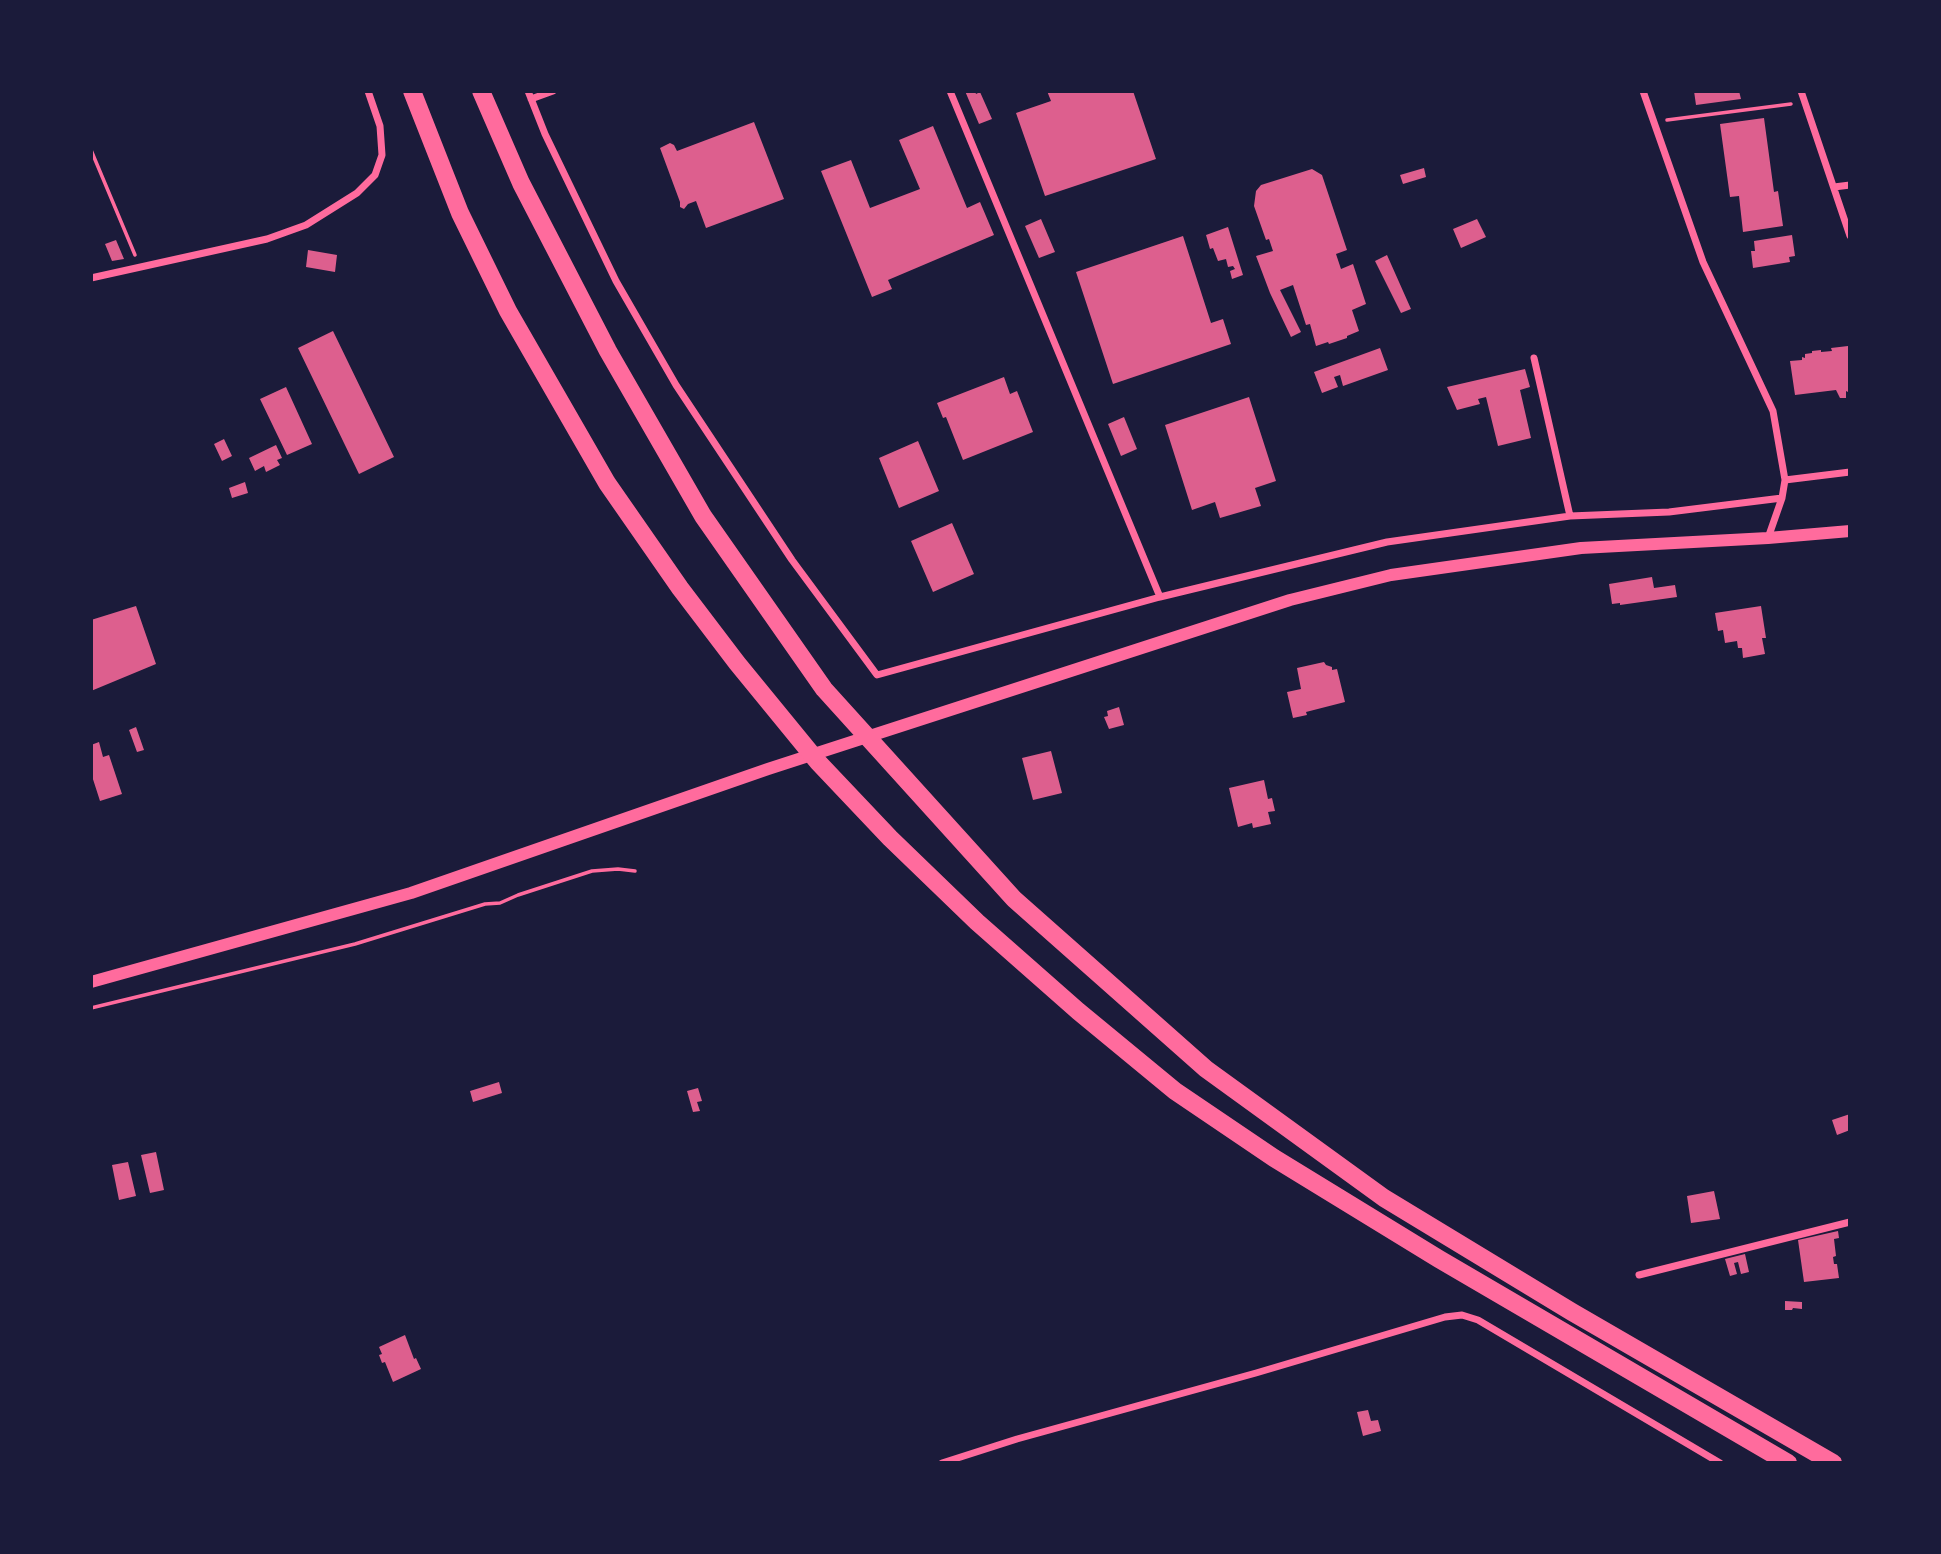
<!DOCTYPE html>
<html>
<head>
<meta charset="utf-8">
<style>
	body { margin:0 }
	#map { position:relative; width:1941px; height:1554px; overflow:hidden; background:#1b1b3a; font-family:Karla,sans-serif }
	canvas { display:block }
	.frame { position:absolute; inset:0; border:93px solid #1b1b3a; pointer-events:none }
</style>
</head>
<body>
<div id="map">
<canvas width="1941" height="1554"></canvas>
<div class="frame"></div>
</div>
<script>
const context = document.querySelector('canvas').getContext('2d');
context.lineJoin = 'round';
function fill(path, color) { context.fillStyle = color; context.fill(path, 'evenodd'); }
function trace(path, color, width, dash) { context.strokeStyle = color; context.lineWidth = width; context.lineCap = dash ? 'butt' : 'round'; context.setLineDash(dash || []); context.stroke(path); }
const building = new Path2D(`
	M965 91H975L976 94 980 92 992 119 979 124Z
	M1047 91H1133L1156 159 1045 196 1016 113 1051 101Z
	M1694 91H1739L1741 99 1696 105Z
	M1764 118 1774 192 1778 191 1783 226 1743 232 1739 196 1730 197 1720 124Z
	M754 122 784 199 706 228 696 201 688 204 684 209 680 207V202L660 148 670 143 674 145 677 151Z
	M933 126 967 208 980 202 994 235 888 280 892 289 872 297 821 171 851 160 870 208 920 189 899 140Z
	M1424 168 1426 177 1403 184 1400 175Z
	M1312 169 1322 175 1347 250 1336 254 1341 269 1353 264 1366 304 1352 310 1359 331 1347 336V338L1329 344 1328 342 1316 346 1310 324 1306 325 1293 285 1280 290 1301 332 1291 337 1270 293 1256 256 1273 251 1269 239 1266 240 1254 206 1256 191 1261 185Z
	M1041 219 1055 252 1039 258 1025 226Z
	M1477 219 1486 237 1461 248 1453 229Z
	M1228 227 1243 275 1232 279 1230 271 1235 269 1233 266 1228 267 1226 259 1218 261 1213 248 1210 249 1206 235Z
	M1792 235 1795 256 1789 257 1790 262 1753 268 1751 251H1755L1754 241Z
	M1183 236 1211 323 1223 319 1231 344 1113 384 1076 272Z
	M116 240 124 259 112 261 105 244Z
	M308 250 337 255 335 272 306 267Z
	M1387 255 1411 309 1401 313 1375 261Z
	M333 331 394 457 359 474 298 348Z
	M1848 346 1850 351V393L1846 391V398H1840L1836 390 1795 395 1790 361 1802 360V357L1805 358V354L1812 353V351L1821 350V352L1832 351 1831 348Z
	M1380 348 1388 370 1343 386 1340 375 1334 377 1338 387 1322 393 1314 372Z
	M1525 369 1530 387 1520 390 1531 438 1498 446 1486 397 1478 399 1480 404 1457 410 1447 387Z
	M1004 377 1010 394 1017 391 1033 432 963 460 946 417 943 418 937 403Z
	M286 387 312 444 287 455 260 399Z
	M1249 397 1276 481 1255 488 1261 506 1220 518 1215 502 1192 510 1165 425Z
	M1124 417 1137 449 1121 456 1108 424Z
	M224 439 232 456 222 461 214 444Z
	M918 441 939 491 899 508 879 458Z
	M276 445 282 458 277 460 280 465 266 472 264 466 255 471 249 458Z
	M245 482 248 493 232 498 229 488Z
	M952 523 974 574 933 592 911 541Z
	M1652 577 1654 588 1675 585 1677 597 1620 605V603L1612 604 1609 584Z
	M136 606 156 664 91 691V620Z
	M1761 606 1766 638H1762L1765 654 1743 658 1742 648H1738L1737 641 1725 643 1723 630 1718 631 1715 613Z
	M1324 662 1326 665 1332 667V670L1337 669 1345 702 1306 712 1307 715 1293 718 1287 692 1301 689 1297 668Z
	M1119 707 1124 725 1109 729 1104 717 1108 716 1107 711Z
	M136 727 144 750 137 752 129 730Z
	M99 742 103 757 109 755 122 794 100 801 91 773V745Z
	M1051 751 1062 793 1033 800 1022 758Z
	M1264 780 1268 799 1272 798 1275 811 1268 812 1271 824 1253 828 1252 823 1238 827 1229 788Z
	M499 1082 502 1093 473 1102 470 1091Z
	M698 1088 702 1101 697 1102 700 1111 693 1112 687 1091Z
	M1850 1114V1130L1837 1135 1832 1120Z
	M156 1152 164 1190 150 1193 141 1155Z
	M128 1162 136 1196 119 1200 112 1165Z
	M1714 1191 1720 1219 1691 1223 1687 1196Z
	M1838 1231 1839 1238 1834 1239 1836 1256 1833 1257 1834 1264H1837L1839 1278 1804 1282 1798 1240Z
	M1745 1254 1749 1272 1741 1274 1738 1262 1734 1263 1737 1274 1730 1276 1725 1259Z
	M1785 1301 1802 1302V1309L1793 1308 1792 1310H1785Z
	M405 1335 414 1359 416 1358 421 1369 393 1382 385 1362 382 1363 379 1355 382 1354 379 1347Z
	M1368 1410 1371 1421 1378 1420 1381 1431 1363 1436 1357 1412Z`);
const path = new Path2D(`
	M1667 120 1791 104
	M91 150 135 255
	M91 1008 355 944 485 904 500 903 518 895 592 871 618 869 635 871`);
const minor = new Path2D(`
	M528 91 545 134 616 281 676 385 792 560 877 675 1160 597 1387 542 1570 516 1669 512 1782 498
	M950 91 1160 597
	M1643 91 1703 262 1773 411 1785 480 1782 498 1768 538
	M1801 91 1850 236
	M531 99 553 91
	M1834 187 1850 185
	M91 278 267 239 306 225 357 193 375 175 382 155 380 126 368 91
	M1534 358 1570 516
	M1785 480 1850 472
	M1639 1275 1850 1222
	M942 1463 1017 1439 1256 1373 1445 1317 1462 1315 1478 1320 1720 1463`);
const tertiary = new Path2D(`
	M91 982 411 893 768 769 1290 600 1391 575 1581 548 1768 538 1850 531`);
const trunk = new Path2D(`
	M412 91 460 213 508 311 607 483 680 588 737 663 818 762 890 838 977 922 1078 1011 1175 1091 1274 1158 1439 1259 1788 1463
	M481 91 521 183 608 351 703 516 824 689 1014 899 1206 1069 1384 1198 1572 1312 1833 1463`);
fill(building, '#dd5f8e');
trace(path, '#ff6b9d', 3.5);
trace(minor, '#ff6b9d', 7);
trace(tertiary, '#ff6b9d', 12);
trace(trunk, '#ff6b9d', 18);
</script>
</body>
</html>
